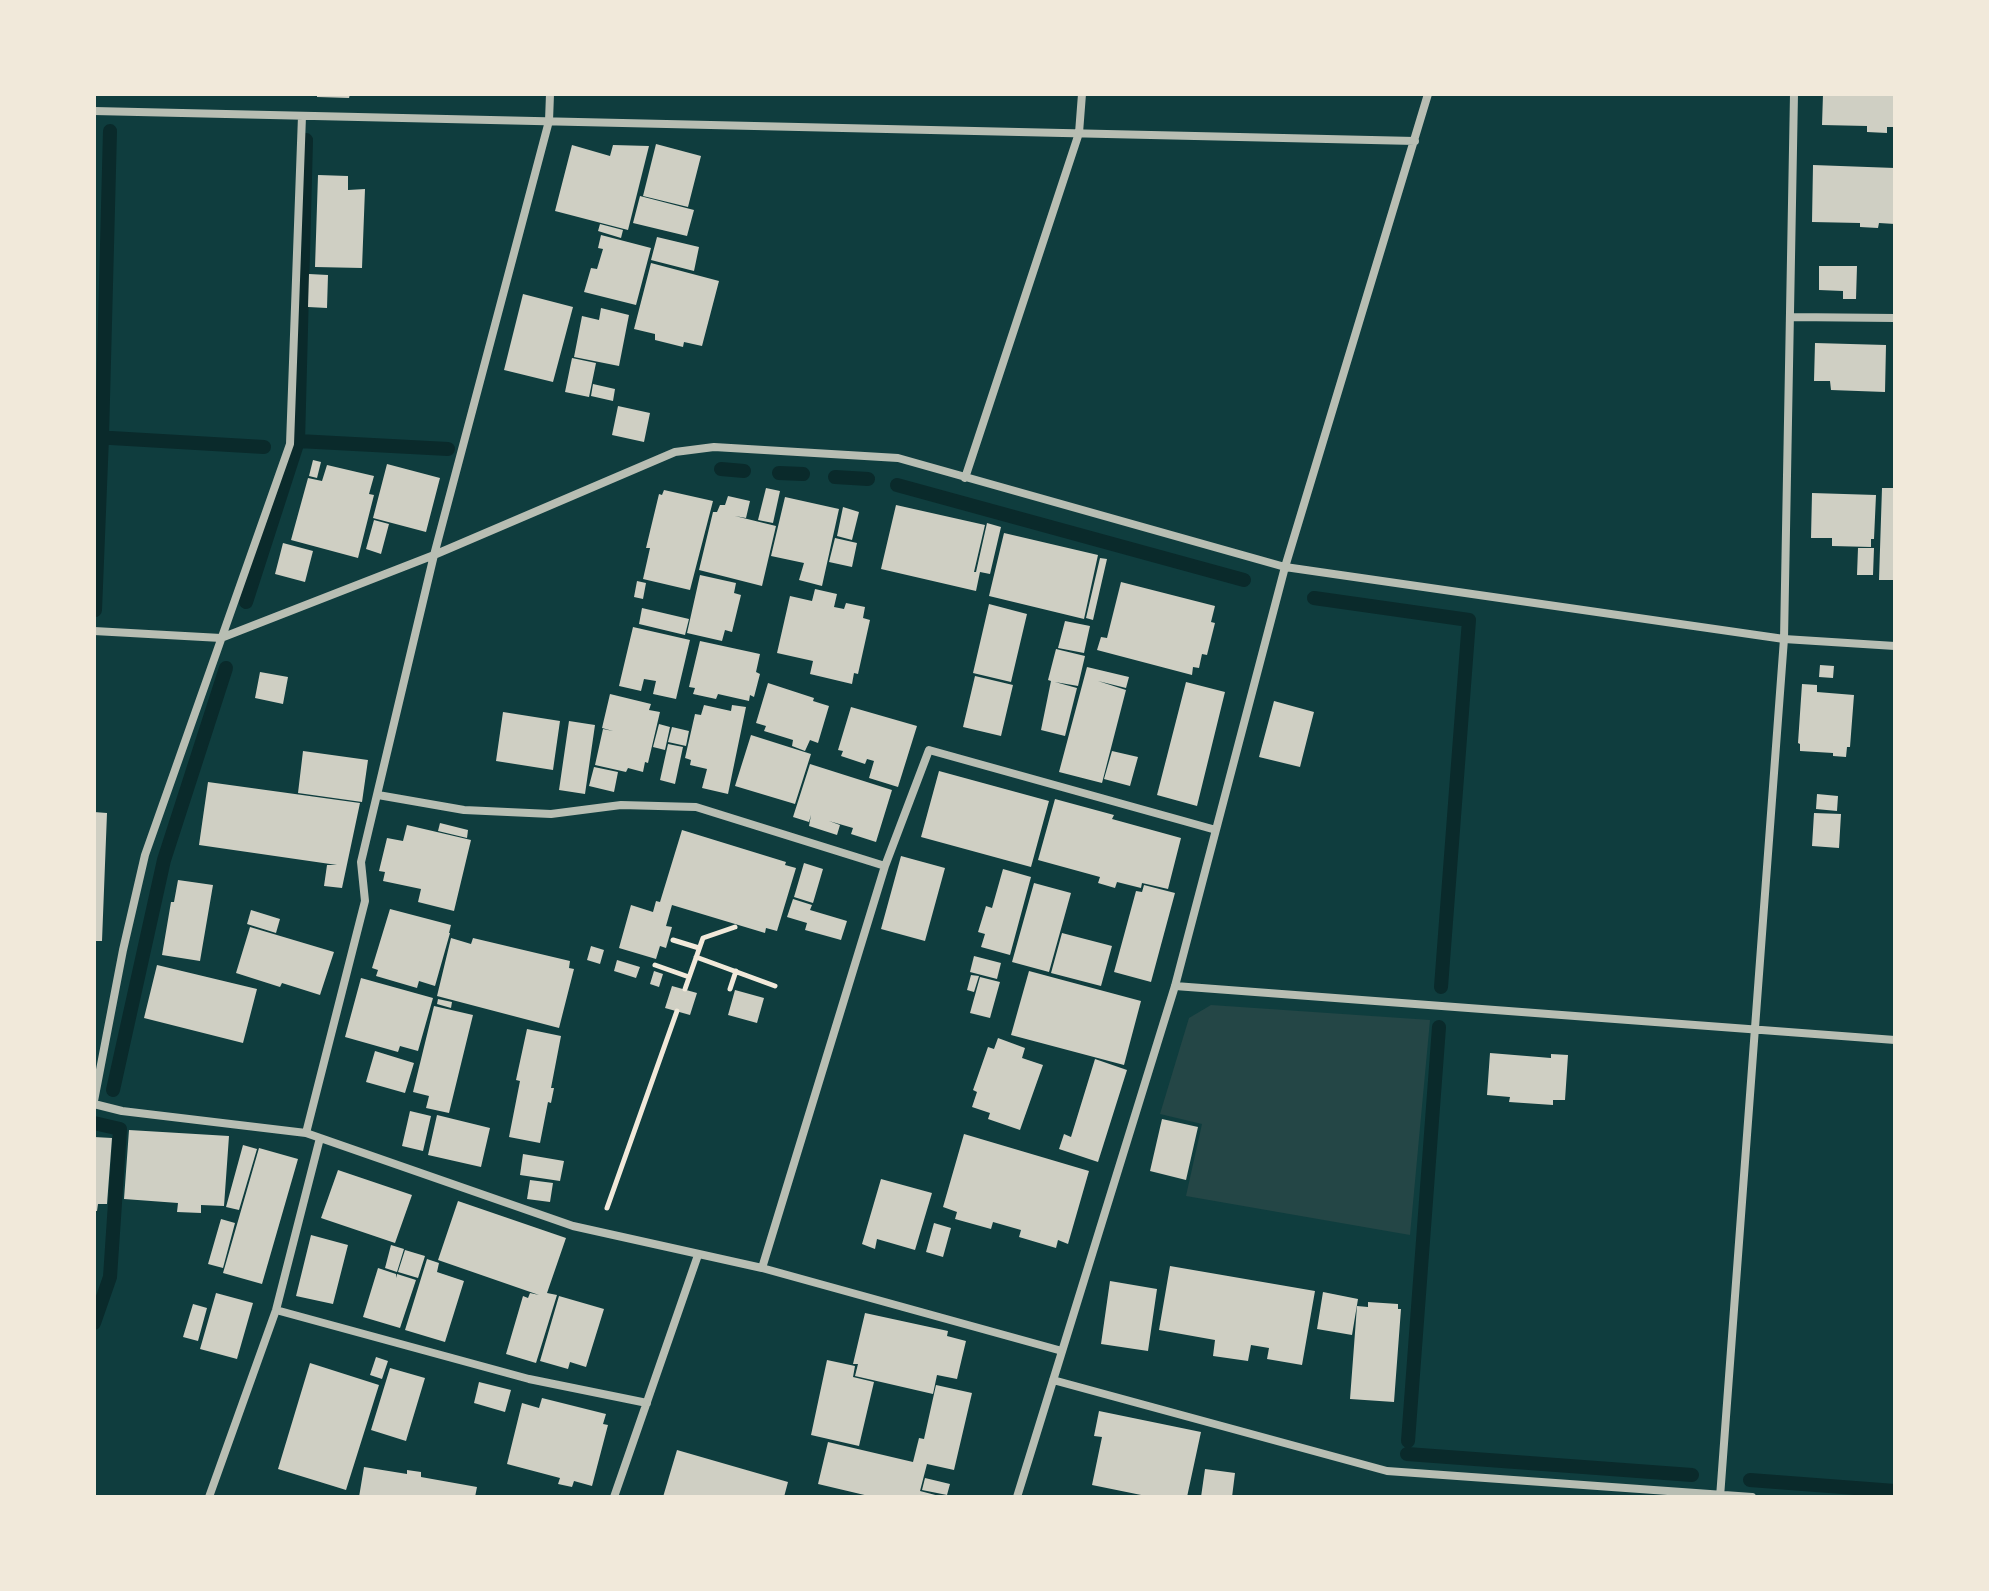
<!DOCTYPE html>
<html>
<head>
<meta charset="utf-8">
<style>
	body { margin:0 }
	#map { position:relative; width:1989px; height:1591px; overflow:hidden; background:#0f3d3e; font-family:"Roboto Condensed",sans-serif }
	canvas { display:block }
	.frame { position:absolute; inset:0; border:96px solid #f1e9da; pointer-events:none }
</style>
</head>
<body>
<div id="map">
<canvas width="1989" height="1591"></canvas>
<div class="frame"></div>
</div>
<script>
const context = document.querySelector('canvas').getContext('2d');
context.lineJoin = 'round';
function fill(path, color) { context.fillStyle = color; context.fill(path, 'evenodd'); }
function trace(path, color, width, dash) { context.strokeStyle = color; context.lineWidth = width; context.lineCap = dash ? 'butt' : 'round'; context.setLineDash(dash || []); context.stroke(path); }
const green = new Path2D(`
	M1211 1005 1430 1020 1410 1235 1186 1196 1202 1124 1160 1114 1189 1018Z`);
const stream = new Path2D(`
	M94 437 264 447
	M298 441 448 449
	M721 469 744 471
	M779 473 803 474
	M835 477 868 479
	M897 485 1244 580
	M1314 598 1469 620 1441 987
	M246 602 298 441 306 140
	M95 610 102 437 110 131
	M113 1090 164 860 226 668
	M94 1123 120 1129 110 1277 94 1323
	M1408 1441 1439 1027
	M1407 1454 1692 1475
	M1750 1480 1895 1491`);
const building = new Path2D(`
	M317 94H350L349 98 317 97Z
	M1823 94H1895V127H1887V133L1867 132V126L1822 125Z
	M656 144 701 156 688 207 643 196Z
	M572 145 610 156 613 145 649 146 628 230 555 211Z
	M1813 165 1895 168V224L1879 223 1878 228 1860 227V223L1812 222Z
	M318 175 348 176V190L365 189 362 268 315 267Z
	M640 196 694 210 687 236 633 223Z
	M600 224 623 230 621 238 598 231Z
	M601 235 651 248 636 305 584 292 591 268 597 269 603 249 598 248Z
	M657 237 699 247 694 271 651 260Z
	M651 263 719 281 702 346 684 342 683 347 655 340V334L634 329Z
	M1819 266H1857L1856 299H1843V291L1819 290Z
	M309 274 328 275 327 308 308 307Z
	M523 294 573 307 553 382 504 370Z
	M601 308 629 315 619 366 574 357 582 316 599 320Z
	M1815 343 1886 345 1885 392 1831 390 1830 381H1814Z
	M572 358 596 363 589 397 565 392Z
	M593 384 615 389 613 401 591 396Z
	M618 406 650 413 644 442 612 435Z
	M313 460 321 462 317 478 309 476Z
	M387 464 440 478 426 532 373 518Z
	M327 465 374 476 369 494 374 495 358 558 291 540 308 478 322 481Z
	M766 488 780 491 773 523 758 520Z
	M1882 488H1895V580H1879Z
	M664 490 713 501 690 590 643 579 650 548H646L659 494 662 495Z
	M1812 493 1876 495 1874 539H1871V547L1832 546V538H1811Z
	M728 496 750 501 746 518 735 516 776 526 762 586 699 570 713 512H717L720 505H725Z
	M785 497 839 509 822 586 799 580 804 563 771 556Z
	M896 505 985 525 974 572H976L987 523 1001 527 990 574 980 572 976 591 881 569Z
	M843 507 859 512 852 540 837 536Z
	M374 520 389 524 381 554 366 549Z
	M1004 533 1098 555 1084 619 989 596Z
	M835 538 857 543 852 567 829 562Z
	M283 543 313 551 305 582 275 574Z
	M1858 548H1874L1873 575H1857Z
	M1100 558 1107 559 1093 620 1086 618Z
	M700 575 736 583 734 593 741 595 732 632 725 630 722 641 687 633Z
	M637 581 646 583 643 599 634 597Z
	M1121 582 1215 606 1211 622 1215 623 1207 655 1202 654 1199 668 1193 667 1192 675 1097 650 1101 637 1107 638Z
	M815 589 837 594 834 607 844 609 846 603 865 607 863 618 870 620 858 674 854 673 852 684 810 674 813 661 777 653 790 596 812 601Z
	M989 604 1027 614 1011 682 973 673Z
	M642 608 689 619 685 635 639 624Z
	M1065 621 1090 626 1084 653 1058 648Z
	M633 627 690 640 676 699 653 694 656 681 644 679 641 691 619 686Z
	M700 641 760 654 756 672 760 674 754 697 750 695 749 701 718 694 716 699 693 694 695 688 689 687Z
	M1056 649 1085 656 1078 686 1055 682 1077 688 1065 736 1041 730 1051 681 1048 680Z
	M1820 665 1834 666 1833 678 1819 677Z
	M1087 667 1129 677 1126 688 1098 681 1126 690 1102 783 1059 772Z
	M260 672 288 677 283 704 255 698Z
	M975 676 1013 685 1001 736 963 727Z
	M1186 682 1225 692 1197 806 1157 795Z
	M768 683 814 698 813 701 829 706 818 743 810 740 805 751 792 746 793 740 764 731 766 726 756 723Z
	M1802 684 1817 685V692L1854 695 1850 747H1847L1846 757 1833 756V753L1800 751V744L1798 743Z
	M610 694 651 704 649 710 660 712 648 763 645 762 643 772 628 768 626 772 595 765 603 729 613 731 602 728Z
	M1274 701 1314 712 1300 767 1259 757Z
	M704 705 731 711 732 705 746 707 728 794 702 788 707 769 690 765 691 760 685 758 695 714 701 715Z
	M851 707 917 726 898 787 869 778 874 761 867 759 865 764 841 756 843 751 838 750Z
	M503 712 560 721 553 770 496 761Z
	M569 721 595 725 585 794 559 790Z
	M659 724 670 727 665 750 653 747Z
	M672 727 689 731 686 746 668 742Z
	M751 735 811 754 795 804 735 786Z
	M668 744 683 747 675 784 660 780Z
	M303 751 368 760 362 802 298 793Z
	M1112 751 1138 757 1130 786 1104 779Z
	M810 764 892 790 876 842 851 834 853 828 829 821 840 825 837 835 809 826 811 815 809 822 793 817Z
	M594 767 618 772 614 792 589 786Z
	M939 771 1049 801 1031 867 921 837Z
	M208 782 360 803 342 888 324 886 327 865H337L199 845Z
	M1817 794 1838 796 1837 811 1816 809Z
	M1055 799 1114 815 1112 819 1181 838 1168 889 1142 883 1141 888 1117 882 1115 888 1098 883 1100 877 1038 860Z
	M94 812 107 813 102 941H94Z
	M1814 813 1841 814 1839 848 1812 846Z
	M440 823 468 830 467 838 438 831Z
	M407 825 471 840 454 911 418 902 421 889 383 881 385 872 379 871 387 838 403 841Z
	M682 830 786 862 785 865 796 868 777 931 766 928 765 933 672 905 666 926 672 927 666 948 660 946 656 959 619 948 631 905 653 912 656 901 660 902Z
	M901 856 945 868 925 941 881 929Z
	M804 863 823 869 813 903 794 897Z
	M1003 869 1031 877 1010 955 981 947 985 934 978 932 986 906 992 908Z
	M178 880 213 885 200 961 162 955 171 902H174Z
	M1034 883 1071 893 1049 972 1012 962Z
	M1144 885 1175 893 1151 982 1114 972 1136 891 1142 892Z
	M793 899 812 905 810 910 847 921 841 940 805 930 807 923 787 917Z
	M390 909 451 925 449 933H450L435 986 419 981 417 988 376 976 378 970 372 968Z
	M251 910 280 919 276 933 247 924Z
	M250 927 334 952 320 995 282 983 280 987 236 973Z
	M1062 933 1112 946 1101 986 1051 973Z
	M451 938 471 944 473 938 570 961 569 968 574 969 559 1028 437 996Z
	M591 946 604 950 600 964 587 960Z
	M974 956 1001 963 997 979 970 972Z
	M617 960 640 967 636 978 614 971Z
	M157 965 257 989 243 1043 144 1018Z
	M654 971 663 974 659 987 650 984Z
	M1029 971 1141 1001 1124 1065 1011 1035Z
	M971 975 979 976 974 992 967 990Z
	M980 977 1000 982 990 1018 970 1013Z
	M361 978 433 998 418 1051 400 1046 398 1052 345 1037Z
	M672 986 697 993 690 1015 665 1008Z
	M735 990 764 998 757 1023 728 1015Z
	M438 999 452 1002 451 1008 437 1004Z
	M434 1006 473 1015 449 1113 426 1108 429 1096 413 1092Z
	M527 1029 561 1036 551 1088H554L551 1103 548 1102 540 1143 509 1137 520 1081 516 1080Z
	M998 1038 1025 1048 1022 1058 1043 1065 1020 1130 988 1119 990 1113 972 1107 977 1092 973 1090 988 1047 994 1049Z
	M375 1051 414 1063 405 1093 366 1082Z
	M1490 1053 1551 1058V1054L1568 1055 1565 1100H1553V1105L1509 1102 1510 1097 1487 1095Z
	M1095 1059 1127 1070 1098 1162 1059 1149 1064 1134 1071 1137Z
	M410 1111 431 1116 423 1151 402 1146Z
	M437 1115 490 1128 481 1167 428 1155Z
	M1162 1119 1198 1127 1186 1180 1150 1171Z
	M129 1130 229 1136 224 1206 201 1205V1213L177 1212 178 1203 124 1199Z
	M964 1134 1089 1171 1068 1244 1058 1240 1056 1248 1019 1237 1021 1230 993 1222 991 1229 955 1219 957 1212 943 1207Z
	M94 1137 112 1138 107 1204H98L97 1211H94Z
	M243 1145 257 1149 239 1210 226 1207Z
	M259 1148 298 1159 262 1284 223 1273Z
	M523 1154 564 1161 560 1181 520 1175Z
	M338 1170 412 1195 395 1243 321 1218Z
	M881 1179 932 1193 915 1250 877 1239 875 1249 862 1244Z
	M530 1180 553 1183 550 1202 527 1199Z
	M458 1201 566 1238 547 1293 557 1295 536 1363 506 1354 523 1296 528 1298 530 1293 539 1295 438 1260Z
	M221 1219 235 1223 223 1268 208 1264Z
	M934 1223 951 1228 943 1257 926 1252Z
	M311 1235 348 1245 333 1304 296 1296Z
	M391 1245 404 1249 397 1272 385 1268Z
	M405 1250 425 1256 418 1278 398 1272Z
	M427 1259 439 1263 437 1272 464 1281 445 1342 405 1330Z
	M1170 1266 1315 1291 1302 1365 1267 1359 1269 1348 1251 1345 1248 1361 1213 1356 1215 1340 1159 1330Z
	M378 1268 396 1274V1278L397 1274 416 1280 400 1328 363 1317Z
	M1110 1281 1157 1289 1148 1351 1101 1344Z
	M1323 1292 1358 1299 1352 1335 1317 1329Z
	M216 1293 253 1303 237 1359 200 1349Z
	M559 1296 604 1309 586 1367 570 1362 568 1369 540 1361Z
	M1368 1302 1398 1304V1309H1401L1394 1402 1350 1399 1357 1306 1368 1307Z
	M193 1304 207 1308 198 1341 183 1337Z
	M865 1313 948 1331 947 1336 966 1341 957 1379 937 1375 933 1394 855 1376 858 1364H853Z
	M376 1357 388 1361 382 1379 370 1375Z
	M827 1360 855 1366 853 1377 874 1382 859 1446 811 1435Z
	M310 1363 379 1385 346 1490 278 1469Z
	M390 1368 425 1378 406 1441 371 1430Z
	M479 1382 511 1390 505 1412 474 1403Z
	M936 1385 972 1393 954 1470 927 1464 920 1491 943 1497H873L818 1484 828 1442 913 1462 919 1438 924 1439Z
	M542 1398 606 1414 603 1424 608 1425 592 1486 574 1481 572 1487 558 1484 560 1478 507 1464 522 1403 539 1408Z
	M1099 1411 1201 1432 1187 1497H1151L1092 1485 1102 1437 1094 1436Z
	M677 1450 788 1482 784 1497H663Z
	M364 1467 407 1474V1470L421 1472V1477L477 1487 475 1497H359Z
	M1205 1469 1235 1473 1232 1497H1201Z
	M925 1478 950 1484 947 1495 922 1490Z`);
const path = new Path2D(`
	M673 940 699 948
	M696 957 775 986
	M655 965 689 977
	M685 989 703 938 735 927
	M730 989 736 971
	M607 1208 677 1011`);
const minor = new Path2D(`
	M94 111 1415 141
	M1790 317 1895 318
	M965 478 1079 133 1082 94
	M94 631 221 638 434 555 675 452 714 447 898 458 1285 567 1784 639 1895 646
	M378 795 464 810 551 814 621 805 696 807 885 866
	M1175 986 1895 1040
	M94 1101 123 950 145 855 290 444 302 116
	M94 1104 122 1111 306 1133 573 1226 762 1268 1062 1351
	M306 1133 365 901 361 862 434 555 549 121 550 94
	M762 1268 885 866 929 750 1216 830
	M276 1310 529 1379 647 1403
	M1053 1380 1387 1471 1752 1497
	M209 1497 276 1310 320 1138
	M614 1497 698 1255
	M1017 1497 1175 986 1285 567 1428 94
	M1720 1497 1784 639 1794 94`);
fill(green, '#244646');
trace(stream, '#0a2a2b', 14);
fill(building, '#cfcfc3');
trace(path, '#f1e9da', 5);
trace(minor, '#b8beb3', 8);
</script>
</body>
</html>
